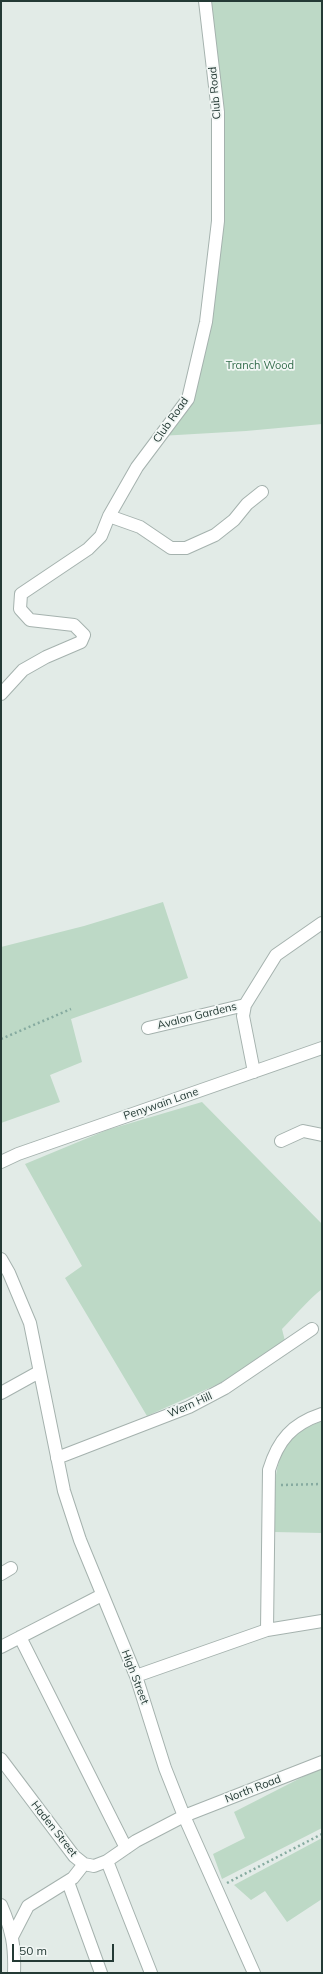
<!DOCTYPE html>
<html>
<head>
<meta charset="utf-8">
<style>
	body { margin:0 }
	#map { position:relative; width:323px; height:1974px; overflow:hidden; background:#e2ebe7; font-family:Mulish,sans-serif }
	canvas { display:block }
	.frame { position:absolute; inset:0; border:2px solid #243a35; pointer-events:none }
	.scale { position:absolute; left:12px; top:1944px; width:102px; height:18px; box-sizing:border-box; border:2px solid #243a35; border-top:0; padding-left:5px; font-size:12px; line-height:14px; white-space:nowrap; color:#243a35; -webkit-text-stroke:3px #f2f7f5; paint-order:stroke }
</style>
</head>
<body>
<div id="map">
<canvas width="323" height="1974"></canvas>
<div class="frame"></div>
<div class="scale">50 m</div>
</div>
<script>
const context = document.querySelector('canvas').getContext('2d');
context.lineJoin = 'round';
function fill(path, color) { context.fillStyle = color; context.fill(path, 'evenodd'); }
function trace(path, color, width, dash) { context.strokeStyle = color; context.lineWidth = width; context.lineCap = dash ? 'butt' : 'round'; context.setLineDash(dash || []); context.stroke(path); }
function write(font, color, halo, rows, align = 'center') {
  context.font = font + ' Mulish,sans-serif'; context.lineWidth = 3.5; context.setLineDash([]); context.textBaseline = 'middle'; context.strokeStyle = halo; context.fillStyle = color; for (const [text, x, y, turn = 0] of rows) {
    context.save(); context.translate(x, y); context.rotate((+turn || 0) * Math.PI / 180); context.textAlign = isNaN(turn) ? turn : align; if (halo) context.strokeText(text, 0, 0); context.fillText(text, 0, 0); context.restore();
  }
}
const green = new Path2D(`
	M205 1H322V424L246 431 160 436 188 399 218 221V112Z
	M163 902 188 978 71 1019 82 1062 50 1075 60 1102 1 1123V947L84 926Z
	M202 1102 322 1224V1289C307 1301 296 1315 282 1329L285 1341 225 1381 147 1416 65 1278 82 1266 25 1164 107 1130Z
	M322 1421V1533L274 1532C275 1502 270 1466 290 1440 297 1431 312 1425 322 1421Z
	M322 1767V1828L222 1879 213 1854 245 1838 234 1812Z
	M322 1838V1899L287 1922 265 1891 251 1900 234 1885Z`);
const path = new Path2D(`
	M1 1039 71 1009
	M281 1485 322 1484
	M227 1883 322 1834`);
const minor = new Path2D(`
	M109 516 140 527 171 548H186L215 535 234 520 247 504 262 492
	M1 694 23 670 46 657 81 642 84 635 74 625 30 620 20 609 21 594 88 549 101 536 109 516 137 467 188 399 206 322 218 221V112L205 1
	M148 1028 245 1005
	M254 1072 243 1016 245 1005 276 955 322 923
	M281 1141 303 1131 322 1135
	M1 1162 18 1154 322 1048
	M1 1259 9 1273 30 1323 64 1491 80 1540 136 1676 165 1768 184 1816 254 1973
	M1 1393 39 1372
	M57 1458 189 1407 225 1388 312 1329
	M1 1574 11 1568
	M267 1630 269 1470C278 1440 292 1424 322 1414
	M20 1637 126 1848
	M1 1647 102 1595
	M136 1676 267 1630 322 1621
	M1 1759 74 1856 84 1864 94 1866 107 1861 136 1841 184 1816 322 1762
	M107 1861 151 1973
	M68 1882 101 1973
	M1 1905C12 1930 15 1946 14 1973
	M12 1937 28 1906 73 1878 84 1864`);
const streetNames = [
	["Club Road",215,93,-95],
	["Club Road",171,420,-55],
	["Avalon Gardens",197,1016,-14],
	["Penywain Lane",161,1104,-19],
	["Wern Hill",190,1405,-24],
	["High Street",135,1677,69],
	["North Road",253,1789,-21],
	["Haden Street",54,1829,52]
];
const parkNames = [
	["Tranch Wood",260,366]
];
fill(green, '#bdd9c6');
trace(minor, '#a5b2ae', 14);
trace(path, '#86aba0', 2.5, [2, 3]);
trace(minor, '#fff', 12);
write('11px', '#243a35', '#f2f7f5', streetNames);
write('11px', '#336c4b', '#f2f7f5', parkNames);
</script>
</body>
</html>
